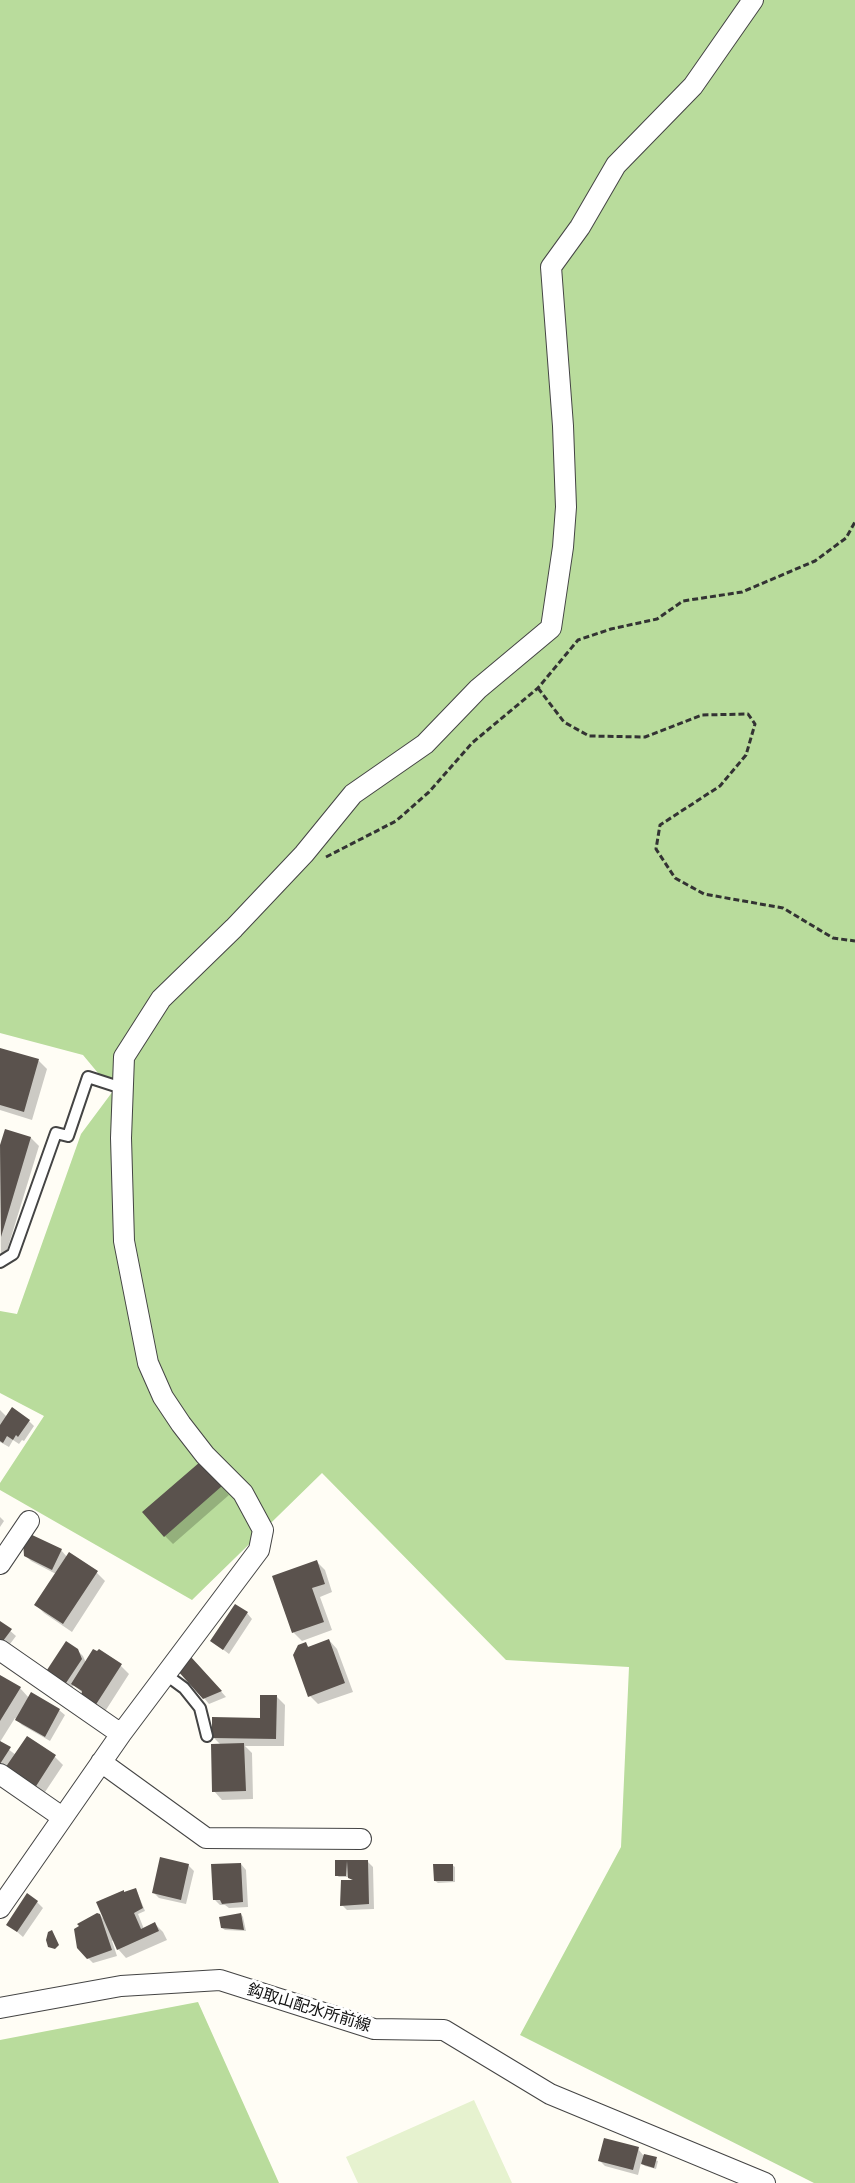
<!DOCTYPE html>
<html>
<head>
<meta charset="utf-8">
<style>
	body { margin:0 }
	canvas { display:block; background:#fffdf5 }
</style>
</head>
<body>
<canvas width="855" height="2183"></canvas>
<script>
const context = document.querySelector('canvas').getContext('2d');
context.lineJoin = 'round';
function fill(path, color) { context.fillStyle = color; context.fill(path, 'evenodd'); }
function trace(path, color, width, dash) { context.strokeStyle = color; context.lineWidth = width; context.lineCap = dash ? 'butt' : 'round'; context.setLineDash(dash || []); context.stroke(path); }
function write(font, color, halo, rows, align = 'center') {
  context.font = font + ' "Crimson Pro","Noto Sans JP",serif'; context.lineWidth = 6; context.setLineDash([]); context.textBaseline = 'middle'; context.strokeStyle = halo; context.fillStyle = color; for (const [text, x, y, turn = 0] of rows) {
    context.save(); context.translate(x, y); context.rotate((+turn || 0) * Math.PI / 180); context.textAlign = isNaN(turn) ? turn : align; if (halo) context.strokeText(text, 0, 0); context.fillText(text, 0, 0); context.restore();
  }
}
const forest = new Path2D(`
	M0 0H855V2183H814L520 2035 621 1847 629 1667 506 1660 322 1473 192 1600 0 1490V1483L44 1416 0 1393V1311L17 1314 81 1134 113 1091 83 1055 0 1033Z
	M198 2002 279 2183H0V2040Z`);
const pitch = new Path2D(`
	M474 2100 512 2183H358L346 2157Z`);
const shadow = new Path2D(`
	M0 1049 39 1061 47 1069 32 1120 0 1110Z
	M6 1131 31 1138 39 1146 1 1270 0 1151Z
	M0 1410 7 1417 29 1421 34 1426 24 1441 22 1440 19 1444 13 1440 9 1447 0 1442Z
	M209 1472 229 1495 173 1544 165 1536Z
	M0 1517 4 1521 0 1527Z
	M61 1550 67 1557 97 1573 105 1581 72 1632 44 1613 36 1605 56 1574 31 1561 25 1555Z
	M317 1562 325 1570 332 1592 320 1597 332 1630 302 1641 294 1633 274 1577Z
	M247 1613 252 1619 229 1654 212 1641Z
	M0 1622 16 1636 7 1648 0 1643Z
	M329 1640 337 1649 353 1692 318 1704 310 1696 305 1644 309 1647Z
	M77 1650 83 1656 86 1663 99 1651 121 1666 129 1674 104 1713 74 1685 70 1690 52 1678Z
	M197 1664 226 1697 209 1704 204 1698Z
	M0 1677 20 1688 29 1698 59 1710 65 1715 50 1741 22 1725 15 1718 0 1742Z
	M277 1697 285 1705 284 1746H245L252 1753 253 1799 222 1800 214 1791 221 1745 213 1737 261 1720Z
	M0 1743 16 1755 55 1757 63 1765 39 1801 0 1770Z
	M337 1861 368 1862 373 1867 374 1909 347 1910 342 1905 353 1881 349 1877H339L336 1875Z
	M241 1864 246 1870 248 1907 229 1908 225 1905H220L215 1900Z
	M188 1865 194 1871 186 1904 159 1898 154 1893Z
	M452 1865 455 1867V1882L438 1883 435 1881Z
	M136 1889 145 1911 138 1914 144 1929 155 1924 163 1932 167 1940 126 1958 118 1949 114 1940 112 1941 117 1956 93 1963 78 1948 100 1915 106 1921 125 1893Z
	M37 1902 43 1908 23 1937 8 1924Z
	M241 1914 243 1917 246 1931 225 1930 222 1928Z
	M638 2149 643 2155 658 2161 656 2169 645 2166 641 2163 638 2175 605 2166 600 2161Z`);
const building = new Path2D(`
	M0 1048 39 1059 24 1112 0 1105Z
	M5 1129 31 1137 1 1237 0 1145Z
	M12 1407 30 1420 18 1437 16 1435 13 1440 7 1436 3 1443 0 1441V1425Z
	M200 1462 222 1486 164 1537 142 1512Z
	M30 1534 62 1549 52 1570 24 1556 23 1541Z
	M69 1552 98 1571 63 1624 34 1605Z
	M317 1560 325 1584 312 1588 324 1622 292 1633 272 1576Z
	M235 1604 248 1612 223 1650 210 1641Z
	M0 1621 12 1629 0 1645Z
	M329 1639 345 1683 308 1697 293 1655 298 1645 306 1642 308 1647Z
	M66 1641 78 1649 82 1659 64 1686 45 1673Z
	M93 1649 97 1651 99 1649 122 1664 95 1706 81 1697 82 1691 71 1684Z
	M191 1657 222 1691 203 1699 177 1670Z
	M0 1675 21 1687 0 1721Z
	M31 1692 60 1709 45 1737 15 1720Z
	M260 1695H277L276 1739 212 1738V1717L260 1718Z
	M27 1736 56 1755 31 1794 1 1774Z
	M0 1741 11 1747 0 1764Z
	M244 1743 246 1791 212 1792 211 1744Z
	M160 1857 189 1864 181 1900 152 1893Z
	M335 1860H368L369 1904 340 1906 341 1880H353L348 1878 347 1861 346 1876H335Z
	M241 1863 243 1902 222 1904 220 1900H213L211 1864Z
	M433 1864H453V1881H434Z
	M136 1888 143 1908 134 1913 141 1929 155 1922 159 1931 117 1950 96 1902 124 1890V1892Z
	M27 1893 38 1901 17 1932 6 1925Z
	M97 1913 100 1914 112 1950 87 1959 77 1948 74 1929 79 1926 77 1924Z
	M241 1913 244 1930 221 1928 219 1917Z
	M52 1930 59 1945 55 1949 48 1947 46 1940 48 1932Z
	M604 2138 639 2147 633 2170 598 2161Z
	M644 2154 657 2157 654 2168 641 2164Z`);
const path = new Path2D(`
	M538 688 564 722 589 736 645 737 702 715 748 714 755 724 746 755 720 786 660 825 656 849 675 878 704 894 783 908 833 938 855 941
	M326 857 396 821 429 792 472 743 538 688 578 640 611 629 657 619 683 601 742 592 815 561 846 538 855 522`);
const lane = new Path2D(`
	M0 1262 13 1254 56 1133 68 1136 88 1077 122 1088
	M165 1674 184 1688 200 1708 207 1736`);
const street = new Path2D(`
	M0 1564 29 1521
	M0 1650 121 1734
	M101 1762 206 1838 361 1839
	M0 1774 62 1817
	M0 1908 121 1734 259 1550 263 1530 243 1493 205 1455 181 1424 163 1397 148 1363 124 1241 121 1138 124 1057 161 999 234 928 304 854 353 794 425 744 478 689 551 628 563 547 566 507 563 426 551 267 580 227 616 165 693 86 753 0
	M0 2008 121 1986 220 1980 374 2029 444 2030 550 2094 765 2183`);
const streetNames = [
	["鈎取山配水所前線",309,2008,17]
];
fill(forest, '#b9dc9c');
fill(pitch, '#e6f2cf');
fill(shadow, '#0003');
fill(building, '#5a524d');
trace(lane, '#444', 14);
trace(street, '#444', 22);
trace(path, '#333', 3, [6, 3]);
trace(lane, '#fff', 10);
trace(street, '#fff', 20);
write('16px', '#111', '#fff', streetNames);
</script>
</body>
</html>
